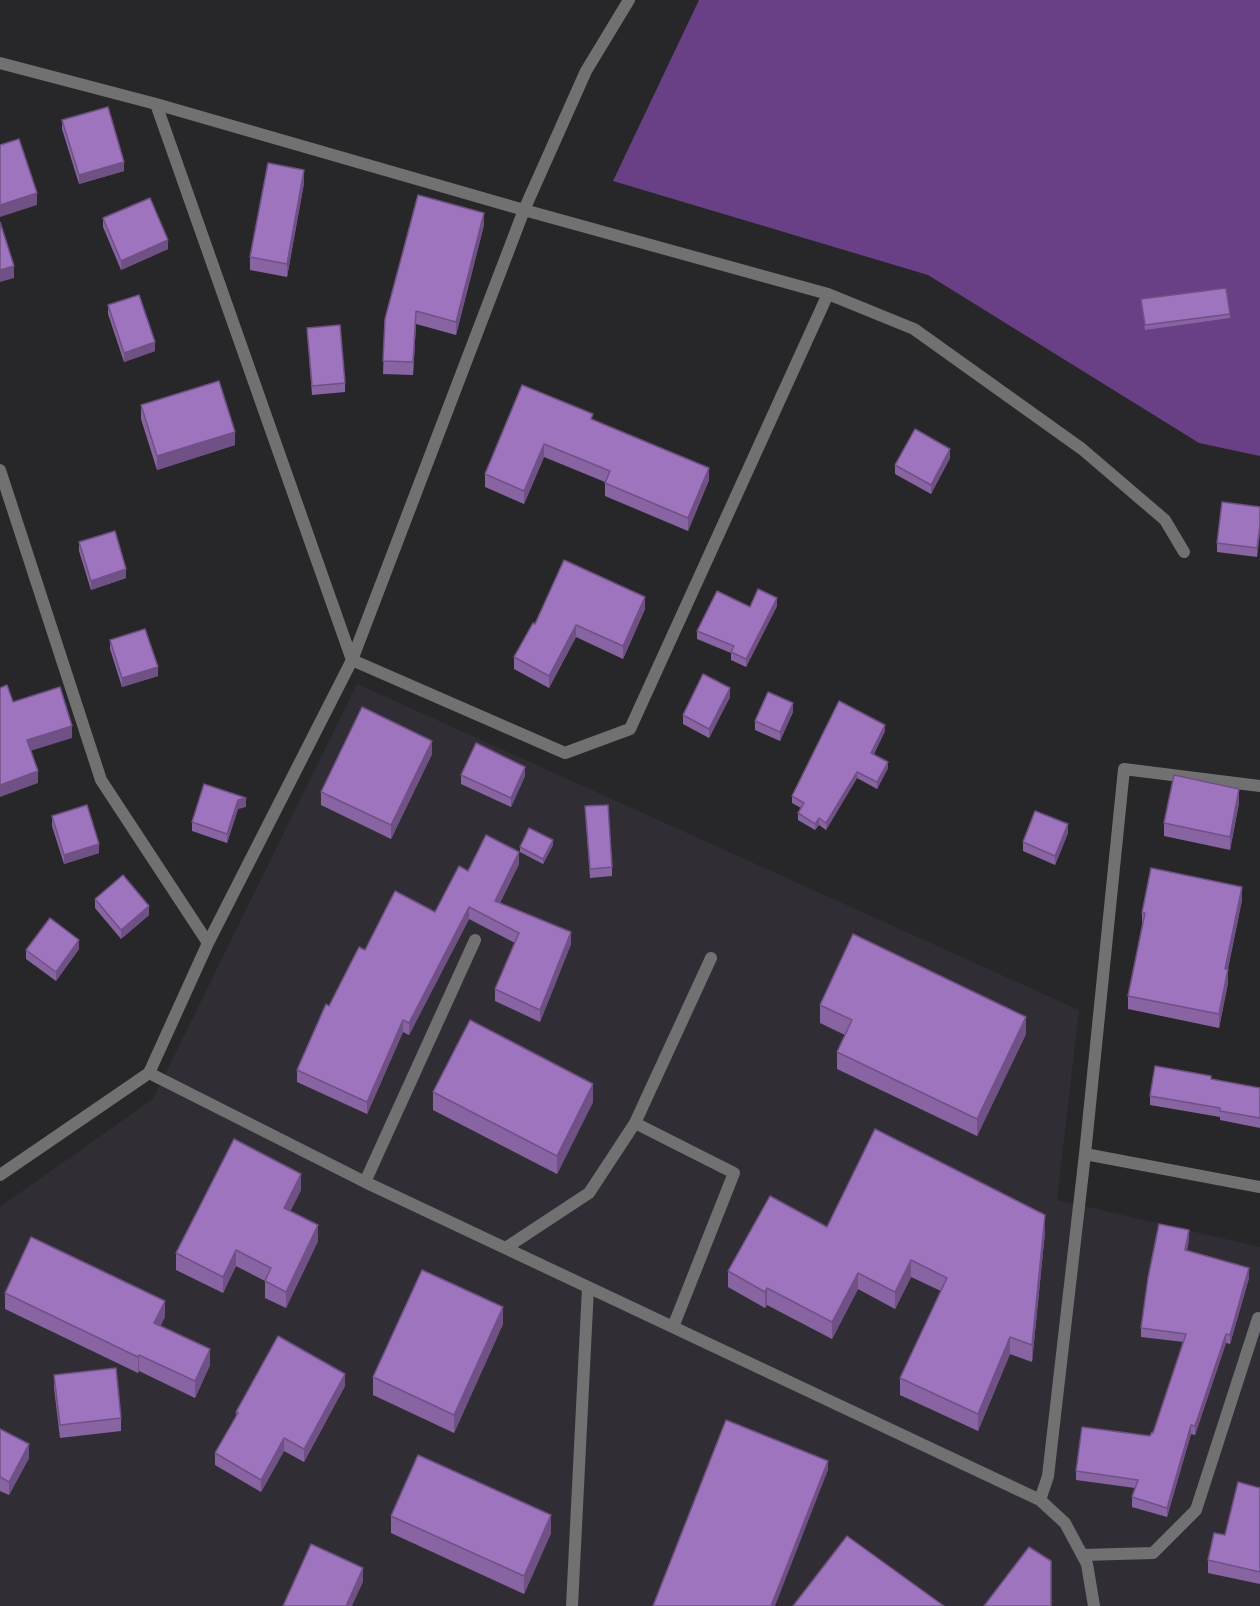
<!DOCTYPE html>
<html>
<head>
<meta charset="utf-8">
<style>
	body { margin:0 }
	canvas { display:block; background:#272628 }
</style>
</head>
<body>
<canvas width="1260" height="1606"></canvas>
<script>
const context = document.querySelector('canvas').getContext('2d');
context.lineJoin = 'round';
function fill(path, color) { context.fillStyle = color; context.fill(path, 'evenodd'); }
function trace(path, color, width, dash) { context.strokeStyle = color; context.lineWidth = width; context.lineCap = dash ? 'butt' : 'round'; context.setLineDash(dash || []); context.stroke(path); }
const built = new Path2D(`
	M357 684 1079 1010 1057 1200 1260 1247V1606H0V1207L153 1099Z`);
const forest = new Path2D(`
	M699 0H1260V456L1199 443 928 275 613 181Z`);
const service = new Path2D(`
	M635 1123 734 1173 673 1327
	M1085 1154 1260 1187
	M0 1175 149 1073 365 1182 1040 1500 1065 1523 1087 1564 1094 1606
	M365 1182 475 940
	M507 1247 589 1193 635 1123 711 958
	M1040 1500 1048 1476 1085 1154 1124 769 1260 786
	M1082 1555 1153 1553 1196 1510 1258 1318
	M572 1606 588 1288`);
const minor = new Path2D(`
	M0 63 156 104 524 210 828 294 630 729 565 753 352 660 156 104
	M828 294 914 329 1082 449 1165 520 1184 552
	M0 470 101 780 208 943
	M149 1073 208 943 352 660 524 210 586 71 629 0`);
const wall = new Path2D(`
	M62 120 124 171 79 184 62 129Z
	M304 183 287 277 250 270V257Z
	M103 218 168 249 121 270 103 227Z
	M484 225 456 335 416 324 413 375 383 374 385 319Z
	M1141 299 1230 314V318L1145 330Z
	M108 305 155 351 124 362 108 314Z
	M307 328 345 383V392L312 395Z
	M141 405 235 445 157 470 141 419Z
	M593 419 709 480 688 531 605 496V482L544 457 524 504 485 487V474Z
	M950 458 931 494 895 474V465Z
	M1260 507 1257 557 1217 552V543Z
	M79 542 126 578 91 590 79 551Z
	M777 606 746 667 731 660V653L697 639V631L750 607Z
	M645 609 623 659 576 637 549 688 514 669V657L535 624Z
	M110 640 158 676 122 687 110 649Z
	M730 697 709 738 683 724V715Z
	M793 712 780 741 755 730V721Z
	M885 731 874 754 888 768 877 789 857 778 826 830 819 825 815 830 798 820V813L801 808 792 803V796Z
	M432 754 391 839 321 805V792Z
	M461 775 525 776 511 807 461 784Z
	M1239 803 1230 850 1164 836V823Z
	M585 806 612 867V876L590 878Z
	M246 807 238 809 227 843 192 831V822Z
	M52 816 99 853 64 864 52 826Z
	M1068 833 1055 865 1023 851V842Z
	M553 845 543 864 520 852V847Z
	M519 864 500 903 571 944 540 1022 495 1001V989L515 943 469 919 409 1035 403 1032 367 1114 297 1082V1070L329 1006 365 950 435 912 468 871Z
	M95 899 149 915 121 939 95 908Z
	M1242 900 1228 969V983L1219 1028 1128 1009V996L1142 926V913Z
	M79 949 56 981 26 959V950Z
	M820 1005 1026 1034 977 1136 837 1069V1052L845 1035 820 1023Z
	M1211 1079 1260 1088V1128L1220 1120V1117L1150 1105V1096Z
	M433 1092 593 1102 557 1174 433 1110Z
	M301 1190 290 1211 318 1241 286 1308 265 1298V1281L236 1266 223 1293 176 1270V1253Z
	M827 1227 1045 1232 1032 1362 1010 1354 978 1431 900 1395V1378L941 1291 911 1277 895 1309 858 1289 832 1339 767 1305 765 1308 728 1287V1271Z
	M1189 1239 1187 1251 1249 1278 1230 1344 1226 1343 1195 1435 1191 1434 1167 1517 1132 1507V1497L1135 1488 1076 1480V1471L1150 1436 1153 1433 1184 1342 1141 1337V1328Z
	M5 1293 165 1317 160 1326 210 1365 195 1398 139 1371 138 1373 5 1309Z
	M503 1324 454 1433 373 1395V1377Z
	M54 1375 121 1418V1431L60 1438 54 1388Z
	M345 1386 304 1462 284 1451 261 1492 215 1465V1453L236 1417V1412Z
	M0 1429 29 1458 9 1495 0 1491Z
	M1260 1488V1584L1208 1573V1560L1225 1535Z
	M391 1516 551 1533 524 1594 391 1533Z`);
const shadedWall = new Path2D(`
	M124 162V171L79 184V175Z
	M304 170V183L287 277V264Z
	M37 193V205L0 217V205Z
	M484 213V225L456 335V322Z
	M168 240V249L121 270V261Z
	M14 266V278L0 282V270Z
	M416 311V324L413 375V362Z
	M155 342V351L124 362V353Z
	M235 432V445L157 470V456Z
	M544 444V457L524 504V491Z
	M950 449V458L931 494V485Z
	M709 468V480L688 531V518Z
	M1260 525V534L1257 557V548Z
	M126 569V578L91 590V581Z
	M645 597V609L623 659V646Z
	M777 598V606L746 667V659Z
	M576 625V637L549 688V676Z
	M158 667V676L122 687V678Z
	M730 688V697L709 738V729Z
	M793 703V712L780 741V732Z
	M885 725V731L871 759V753Z
	M72 726V738L27 752V740Z
	M432 741V754L391 839V825Z
	M888 762V768L877 789V782Z
	M525 767V776L511 807V798Z
	M38 771V783L0 797V785Z
	M857 772V778L826 830V823Z
	M1239 789V803L1230 850V837Z
	M246 798V807L238 809 227 843V834L238 800Z
	M819 818V825L815 830V824Z
	M1068 824V833L1055 865V856Z
	M553 840V845L543 864V859Z
	M99 844V853L64 864V855Z
	M519 852V864L495 913V901Z
	M1242 887V900L1225 982V969Z
	M149 906V915L121 939V930Z
	M469 907V919L409 1035V1023Z
	M571 932V944L540 1022V1010Z
	M79 940V949L56 981V972Z
	M1228 969V983L1219 1028V1014Z
	M1026 1017V1034L977 1136V1119Z
	M403 1020V1032L367 1114V1102Z
	M593 1084V1102L557 1174V1156Z
	M301 1174V1190L284 1224V1208Z
	M1045 1215V1232L1032 1362V1345Z
	M318 1225V1241L286 1308V1292Z
	M1189 1230V1239L1185 1259V1250Z
	M236 1250V1266L223 1293V1277Z
	M911 1260V1277L895 1309V1292Z
	M1249 1268V1278L1230 1344V1335Z
	M858 1273V1289L832 1339V1322Z
	M767 1288V1305L765 1308V1292Z
	M165 1301V1317L154 1339V1323Z
	M503 1307V1324L454 1433V1415Z
	M1226 1334V1343L1195 1435V1426Z
	M1010 1337V1354L978 1431V1414Z
	M210 1349V1365L195 1398V1381Z
	M139 1355V1371L138 1373V1357Z
	M345 1374V1386L304 1462V1449Z
	M1191 1425V1434L1167 1517V1508Z
	M284 1438V1451L261 1492V1480Z
	M29 1444V1458L9 1495V1482Z
	M828 1461V1470L775 1606H771Z
	M551 1515V1533L524 1594V1576Z
	M363 1568V1582L352 1606H346Z`);
const building = new Path2D(`
	M108 107 124 162 79 175 62 120Z
	M19 139 37 193 0 205V145Z
	M268 163 304 170 287 264 250 257Z
	M418 195 484 213 456 322 416 311 413 362 383 361 385 319Z
	M150 198 168 240 121 261 103 218Z
	M0 222 14 266 0 270Z
	M1226 288 1230 314 1145 325 1141 299Z
	M139 295 155 342 124 353 108 305Z
	M340 325 345 383 312 386 307 328Z
	M219 381 235 432 157 456 141 405Z
	M522 385 593 414 591 419 709 468 688 518 605 483 610 471 544 444 524 491 485 474Z
	M915 429 950 449 931 485 895 465Z
	M1222 502 1260 507V525L1257 548 1217 543Z
	M115 531 126 569 91 581 79 542Z
	M564 560 645 597 623 646 576 625 549 676 514 657 533 623 535 624Z
	M758 589 777 598 746 659 731 652 734 646 697 631 717 591 750 607Z
	M145 629 158 667 122 678 110 640Z
	M703 674 730 688 709 729 683 715Z
	M7 685 13 702 60 687 72 726 27 740 38 771 0 785V688Z
	M768 692 793 703 780 732 755 721Z
	M839 701 885 725 871 753 888 762 877 782 857 772 826 823 819 818 815 824 798 813 804 803 792 796Z
	M362 707 432 741 391 825 321 792Z
	M476 743 525 767 511 798 461 775Z
	M1174 775 1239 789 1230 837 1164 823Z
	M204 784 246 798 238 800 227 834 192 822Z
	M87 805 99 844 64 855 52 816Z
	M608 805 612 867 590 869 585 806Z
	M1035 811 1068 824 1055 856 1023 842Z
	M529 828 553 840 543 859 520 847Z
	M486 835 519 852 495 901 571 932 540 1010 495 989 519 933 469 907 409 1023 403 1020 367 1102 297 1070 326 1004 329 1006 359 947 365 950 395 891 435 912 459 866 468 871Z
	M1151 868 1242 887 1225 969H1228L1219 1014 1128 996 1145 913H1142Z
	M123 875 149 906 121 930 95 899Z
	M50 918 79 940 56 972 26 950Z
	M853 934 1026 1017 977 1119 837 1052 852 1020 820 1005Z
	M470 1020 593 1084 557 1156 433 1092Z
	M1155 1066 1211 1076V1079L1260 1088V1118L1220 1111V1108L1150 1096Z
	M875 1129 1045 1215 1032 1345 1010 1337 978 1414 900 1378 947 1278 911 1260 895 1292 858 1273 832 1322 767 1288 765 1292 728 1271 770 1196 827 1227Z
	M234 1139 301 1174 284 1208 318 1225 286 1292 265 1281 271 1268 236 1250 223 1277 176 1253Z
	M1159 1224 1189 1230 1185 1250 1249 1268 1230 1335 1226 1334 1195 1426 1191 1425 1167 1508 1132 1497 1138 1480 1076 1471 1082 1427 1150 1436 1152 1432 1153 1433 1186 1334 1141 1328 1148 1278Z
	M31 1237 165 1301 154 1323 210 1349 195 1381 139 1355 138 1357 5 1293Z
	M422 1270 503 1307 454 1415 373 1377Z
	M278 1336 345 1374 304 1449 284 1438 261 1480 215 1453 238 1413 236 1412Z
	M116 1368 121 1418 60 1425 54 1375Z
	M726 1420 828 1461 771 1606H653Z
	M0 1429 29 1444 9 1482 0 1477Z
	M418 1455 551 1515 524 1576 391 1516Z
	M1238 1482 1260 1488V1572L1208 1560 1214 1533 1225 1535Z
	M847 1536 944 1606H793Z
	M311 1544 363 1568 346 1606H283Z
	M1029 1547 1051 1561V1606H984Z`);
fill(built, '#312d35');
fill(forest, '#693f85');
trace(service, '#727172', 12);
trace(minor, '#727172', 12);
fill(wall, '#8964a3');
fill(shadedWall, '#6f5185');
fill(building, '#9f74be');
trace(building, '#6f5185', 1.5);
</script>
</body>
</html>
